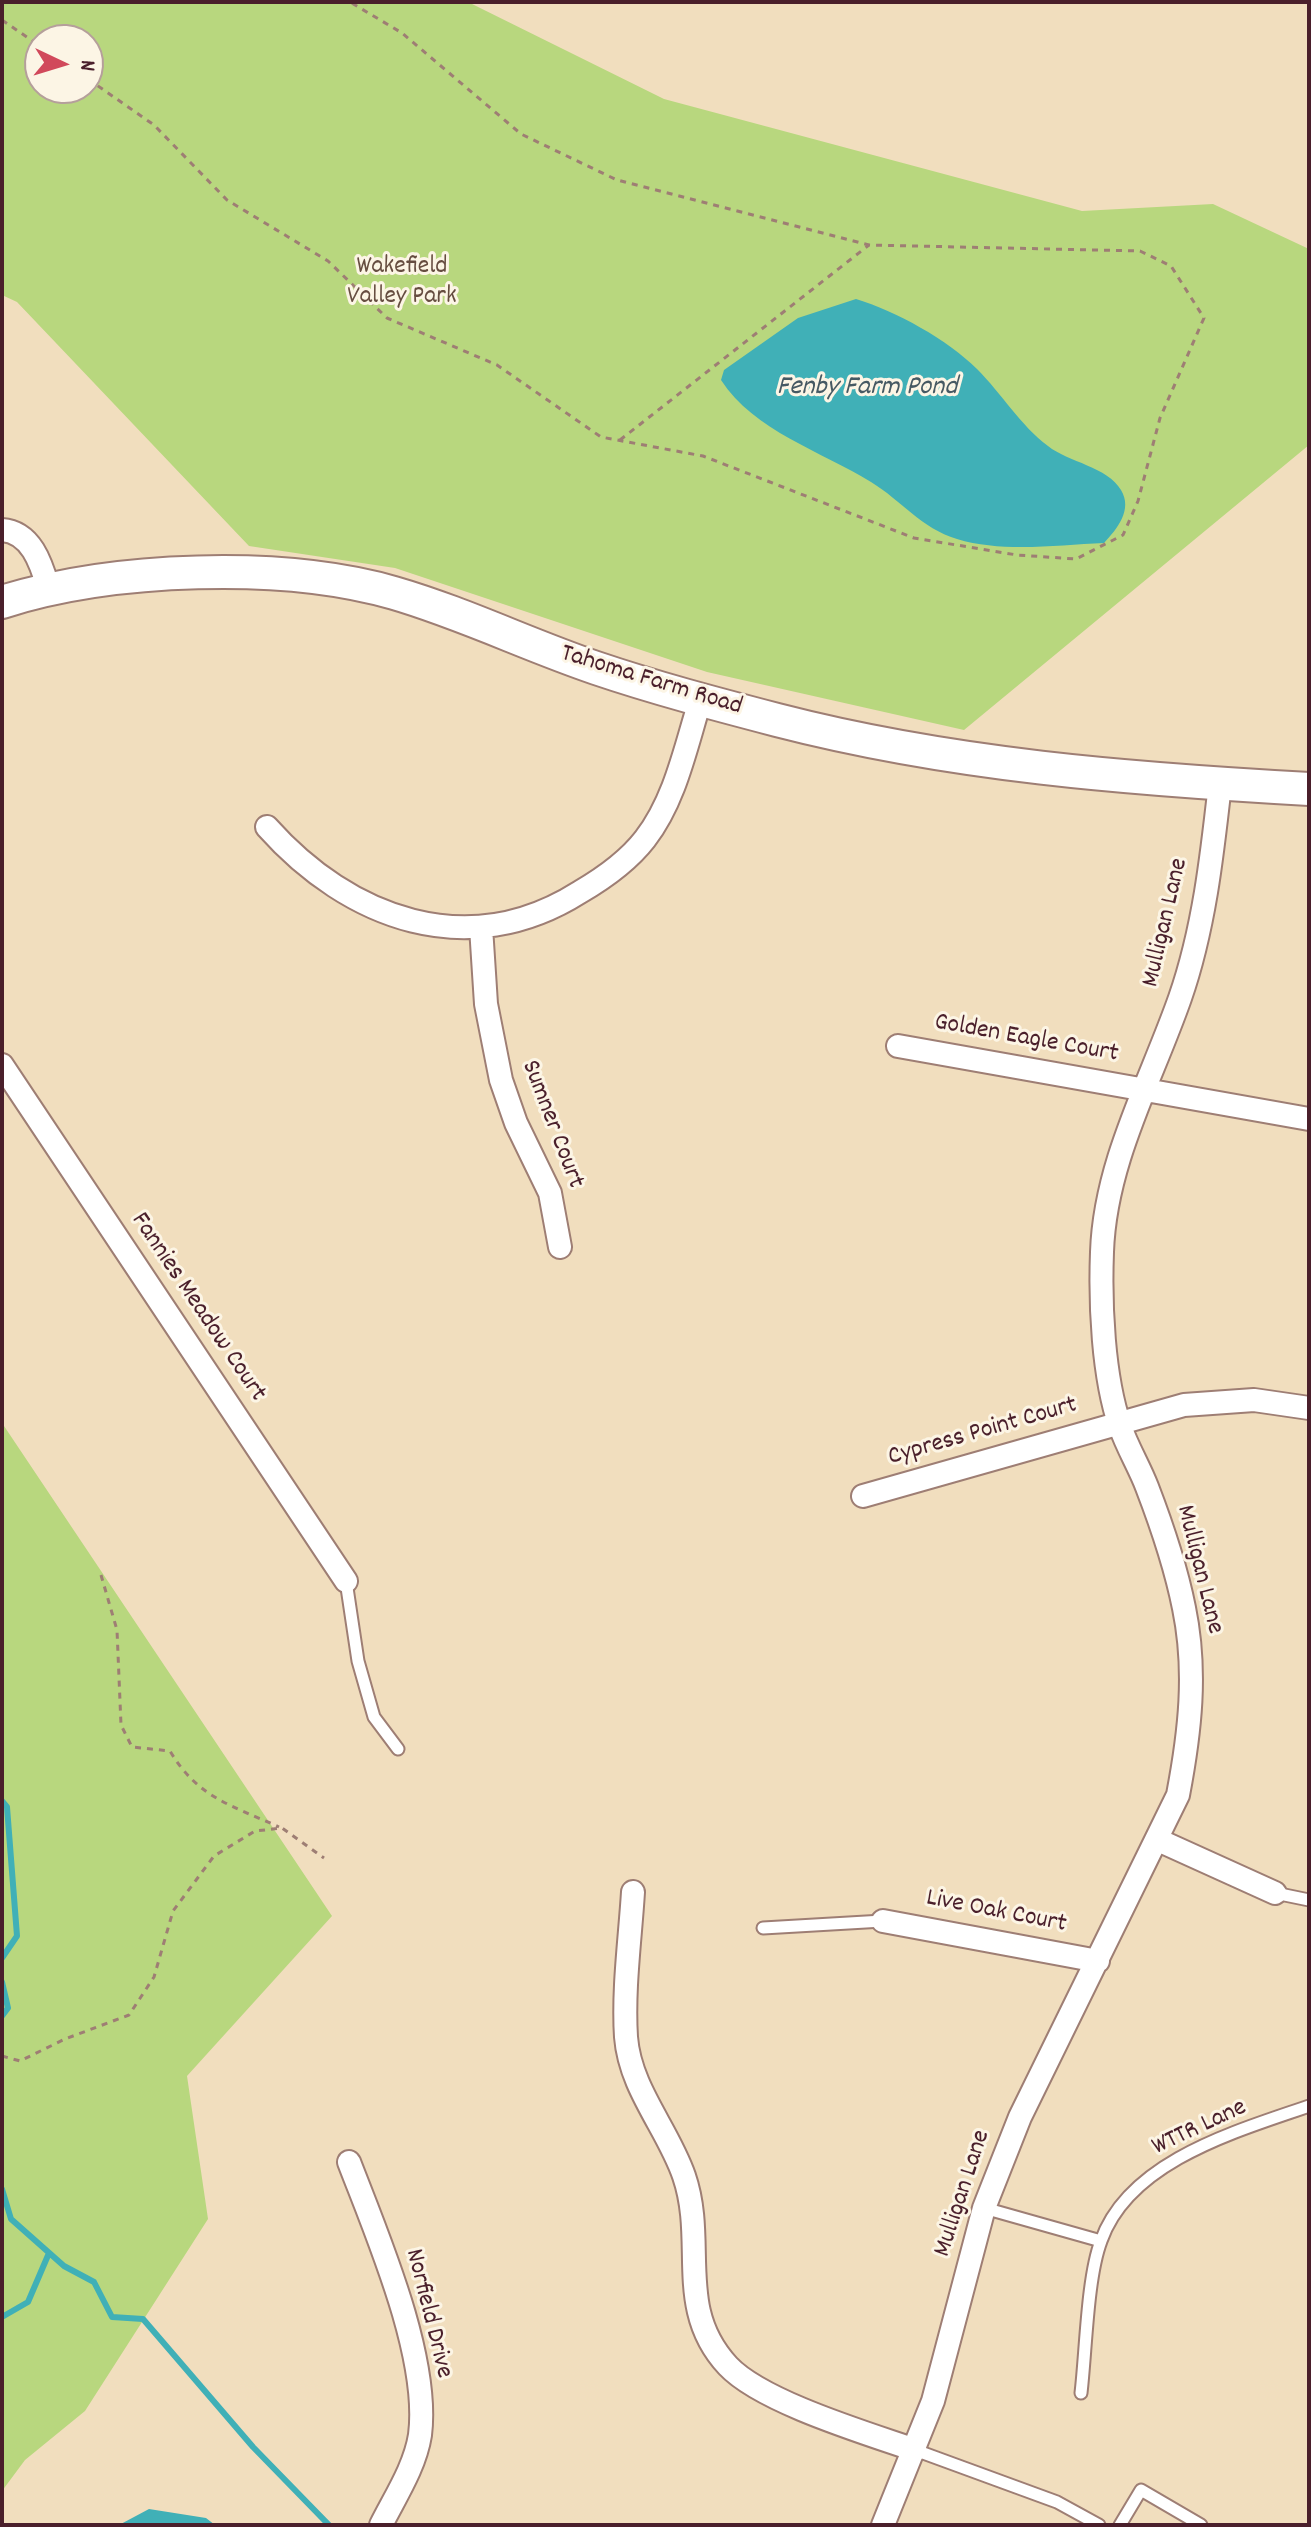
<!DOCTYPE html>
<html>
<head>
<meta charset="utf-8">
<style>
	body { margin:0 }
	#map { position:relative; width:1311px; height:2527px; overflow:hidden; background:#f1debe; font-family:Dekko,sans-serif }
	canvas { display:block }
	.frame { position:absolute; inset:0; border:4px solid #4a1f2b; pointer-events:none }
	.north { position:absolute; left:24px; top:24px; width:80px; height:80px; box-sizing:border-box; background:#fcf5e5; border:2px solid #b59f9b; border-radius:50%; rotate:94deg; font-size:22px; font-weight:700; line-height:32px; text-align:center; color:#4a1f2b }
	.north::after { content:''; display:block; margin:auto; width:28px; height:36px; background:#d1495b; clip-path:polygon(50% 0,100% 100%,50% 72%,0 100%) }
</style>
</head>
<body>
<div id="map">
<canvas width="1311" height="2527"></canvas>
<div class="frame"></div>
<div class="north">N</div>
</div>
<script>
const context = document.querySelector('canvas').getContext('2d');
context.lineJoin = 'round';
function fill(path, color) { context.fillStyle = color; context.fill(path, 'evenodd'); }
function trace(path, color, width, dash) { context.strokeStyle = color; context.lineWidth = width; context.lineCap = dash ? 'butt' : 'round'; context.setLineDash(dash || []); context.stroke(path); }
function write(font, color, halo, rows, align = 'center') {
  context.font = font + ' Dekko,sans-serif'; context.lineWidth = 6; context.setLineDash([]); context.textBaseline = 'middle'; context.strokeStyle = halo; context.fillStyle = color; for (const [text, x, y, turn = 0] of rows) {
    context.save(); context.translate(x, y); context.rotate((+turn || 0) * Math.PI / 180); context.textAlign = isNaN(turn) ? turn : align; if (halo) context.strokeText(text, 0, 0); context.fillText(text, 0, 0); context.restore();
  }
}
const green = new Path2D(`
	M2 2H468L664 99 1082 211 1213 204 1309 249V445L964 730 707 672 395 568 249 546 17 302 2 295ZM40 40H88V88H40Z
	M2 1423 332 1916 187 2076 208 2219 85 2411 25 2460 2 2491Z`);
const water = new Path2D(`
	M856 299C896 311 948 340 977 369 1002 394 1020 425 1048 446 1068 462 1108 467 1121 490 1133 510 1117 529 1104 543 1057 545 1003 553 957 539 921 528 902 501 871 482 821 451 754 431 721 380L724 370 798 318Z
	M149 2509 206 2518 215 2525H119Z`);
const stream = new Path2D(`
	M2 1801 7 1807 17 1936 2 1958
	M2 1982 8 2008 2 2016
	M2 2189 11 2219 64 2266 94 2282 112 2317 143 2319 253 2447 329 2525
	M2 2317 28 2302 49 2253`);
const path = new Path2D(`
	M2 20 40 46
	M88 79 154 125 227 200 328 261 387 318 497 365 601 437 703 456 914 538 1017 555 1076 559 1123 535 1138 501 1160 418 1204 318 1171 266 1140 251 869 245 617 180 521 134 402 33 350 2
	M620 440 869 245
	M101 1575 117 1630 121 1725 132 1747 170 1751C198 1798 231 1805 279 1827
	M2 2056 20 2061 65 2039 129 2015 154 1977 173 1911 214 1856 255 1831 282 1828 324 1858`);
const lane = new Path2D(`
	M346 1581 358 1661 374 1717 398 1749
	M1275 1893 1309 1900
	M763 1928 883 1921
	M984 2208 1101 2241
	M1081 2393C1086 2351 1087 2278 1101 2241 1129 2161 1237 2131 1309 2106
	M915 2450 1057 2502 1099 2525
	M1120 2525 1141 2490 1201 2525`);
const street = new Path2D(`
	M2 530C31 532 41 563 48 587
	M267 827C349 919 468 963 580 892 604 878 628 861 645 839 676 799 686 745 701 698
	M481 927 486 1004 501 1080 516 1123 550 1193 560 1247
	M898 1046 1309 1119
	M2 1065 346 1581
	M863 1496 1184 1405 1254 1400 1309 1408
	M1158 1840 1275 1893
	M633 1892C630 1940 623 1989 626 2037 630 2089 668 2129 684 2176 707 2243 674 2308 728 2366 762 2402 866 2433 915 2450
	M883 1921 1098 1961
	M349 2162C377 2235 430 2357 420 2435 415 2467 395 2497 381 2525
	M883 2525 933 2401 984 2208 1020 2117 1178 1795C1190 1732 1197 1671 1184 1608 1176 1568 1162 1526 1147 1487 1139 1466 1127 1447 1120 1426 1103 1376 1100 1304 1102 1252 1105 1162 1151 1081 1180 998 1204 929 1212 856 1220 784`);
const secondary = new Path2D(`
	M2 602C112 567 283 561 394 593 463 613 528 645 596 668 655 688 716 704 777 720 951 765 1130 779 1309 789`);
const parkNames = [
	["Wakefield",402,268],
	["Valley Park",402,298]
];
const streetNames = [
	["Tahoma Farm Road",651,682,17],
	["Mulligan Lane",1167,923,-77],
	["Golden Eagle Court",1026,1040,10],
	["Sumner Court",551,1125,69],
	["Fannies Meadow Court",197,1308,56],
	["Cypress Point Court",983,1433,-16],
	["Mulligan Lane",1198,1570,76],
	["Live Oak Court",996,1913,11],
	["WTTR Lane",1200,2129,-25],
	["Mulligan Lane",964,2194,-72],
	["Norfield Drive",427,2314,76]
];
const waterNames = [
	["Fenby Farm Pond",867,389]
];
fill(green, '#b8d77e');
fill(water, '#40b0b7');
trace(stream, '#40b0b7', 6);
trace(lane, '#9e7e74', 15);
trace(street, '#9e7e74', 26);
trace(secondary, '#9e7e74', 36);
trace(path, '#9e7e74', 3, [6, 6]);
trace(lane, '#fff', 11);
trace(street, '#fff', 22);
trace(secondary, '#fff', 32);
write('26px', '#664d40', '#fcf5e5', parkNames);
write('26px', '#4a1f2b', '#fcf5e5', streetNames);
write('italic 28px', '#465963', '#fcf5e5', waterNames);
</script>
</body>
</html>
